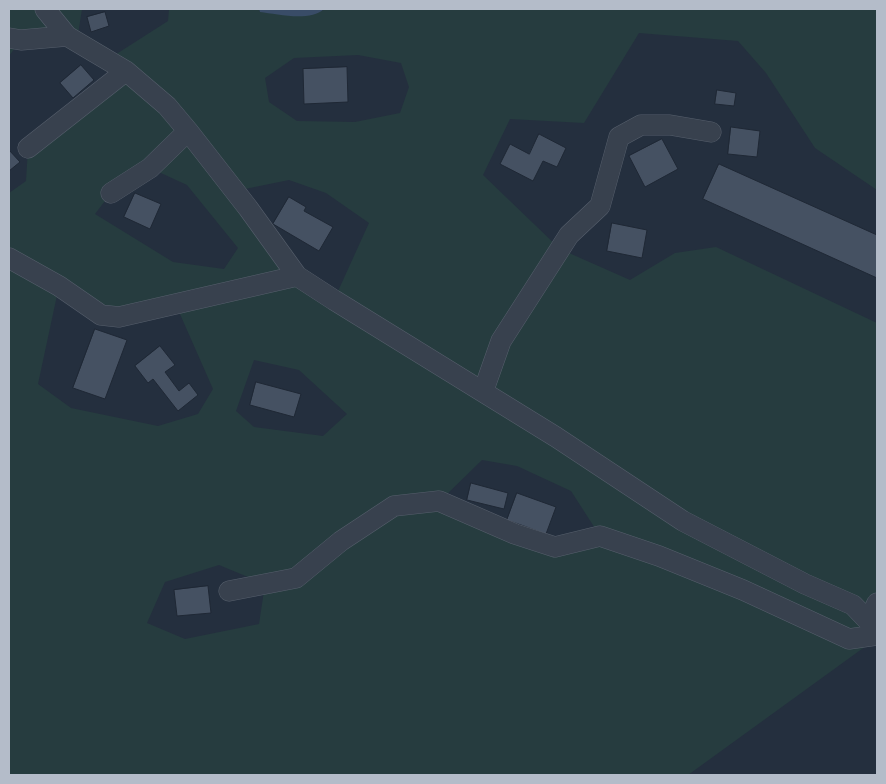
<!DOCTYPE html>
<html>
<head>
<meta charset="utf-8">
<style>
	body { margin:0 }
	#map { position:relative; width:886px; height:784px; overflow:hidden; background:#242f3e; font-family:"PT Sans Narrow",sans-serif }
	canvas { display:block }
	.frame { position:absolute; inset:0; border:10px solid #b4bcc9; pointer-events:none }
</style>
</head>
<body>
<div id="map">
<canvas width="886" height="784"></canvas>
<div class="frame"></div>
</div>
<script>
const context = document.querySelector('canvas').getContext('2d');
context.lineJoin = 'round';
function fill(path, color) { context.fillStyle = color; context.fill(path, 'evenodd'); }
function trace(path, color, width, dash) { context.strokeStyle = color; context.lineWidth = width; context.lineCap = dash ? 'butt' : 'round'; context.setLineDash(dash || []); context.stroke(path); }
const green = new Path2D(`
	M9 9H82L77 41 21 40 9 56Z
	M169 9H259L260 12 322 11 324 9H877V190L815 148 766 73 738 41 639 33 584 123 510 119 483 175 560 249 630 280 675 253 716 247 877 323V638L688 775H9V193L26 181 28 148 125 71 107 60 168 21ZM358 55 401 63 409 87 400 113 355 122 297 121 269 102 265 78 294 58ZM150 168 187 185 238 248 224 269 173 262 95 214 111 193ZM289 180 326 193 369 223 334 300 297 276 235 191ZM59 286 119 317 176 305 213 389 198 414 158 426 71 408 38 384ZM254 360 299 370 347 414 323 436 254 427 236 411ZM482 460 517 466 571 491 600 536 555 547 440 501ZM219 565 265 584 259 624 185 639 147 623 165 582Z`);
const water = new Path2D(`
	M259 9H324C310 22 277 14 260 12Z`);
const building = new Path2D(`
	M105 12 109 26 91 32 87 17Z
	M81 65 94 80 73 98 60 83Z
	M347 67 348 102 304 104 303 69Z
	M717 90 736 93 734 106 715 104Z
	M731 127 760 131 757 157 728 154Z
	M539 134 566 148 557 167 543 161 533 181 500 164 510 144 529 154Z
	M662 139 678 169 645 187 629 156Z
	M9 150 20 162 9 171Z
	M719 164 877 235V278L703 199Z
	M135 193 161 204 150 229 124 217Z
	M289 197 306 207 304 211 333 227 319 251 273 224Z
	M612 223 647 230 642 258 607 251Z
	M95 329 127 340 105 399 73 388Z
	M160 346 175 365 165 372 179 391 189 383 198 395 178 411 153 379 148 383 135 366Z
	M256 382 301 394 294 417 250 405Z
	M471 483 508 493 504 509 467 500Z
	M517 493 556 507 546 534 507 520Z
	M208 586 211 613 177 616 174 590Z`);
const minor = new Path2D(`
	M45 9 67 36 126 71 167 106 188 131 248 208 297 276 334 300 556 437 683 521 805 584 853 605 877 630
	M9 38 21 40 67 36
	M28 148 126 71
	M111 193 150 168 188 131
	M9 258 59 286 101 315 119 317 297 276
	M483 392 501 341 569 235 600 206 619 137 641 125H670L711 132
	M229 591 296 578 341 541 394 506 439 501 515 534 555 547 600 536 659 556 743 590 849 639 877 635
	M869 621 877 603`);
fill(green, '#263c3f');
fill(water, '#394c67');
fill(building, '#455162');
trace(building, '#1f2835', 1);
trace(minor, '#565f6c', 21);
trace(minor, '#38414e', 20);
</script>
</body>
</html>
